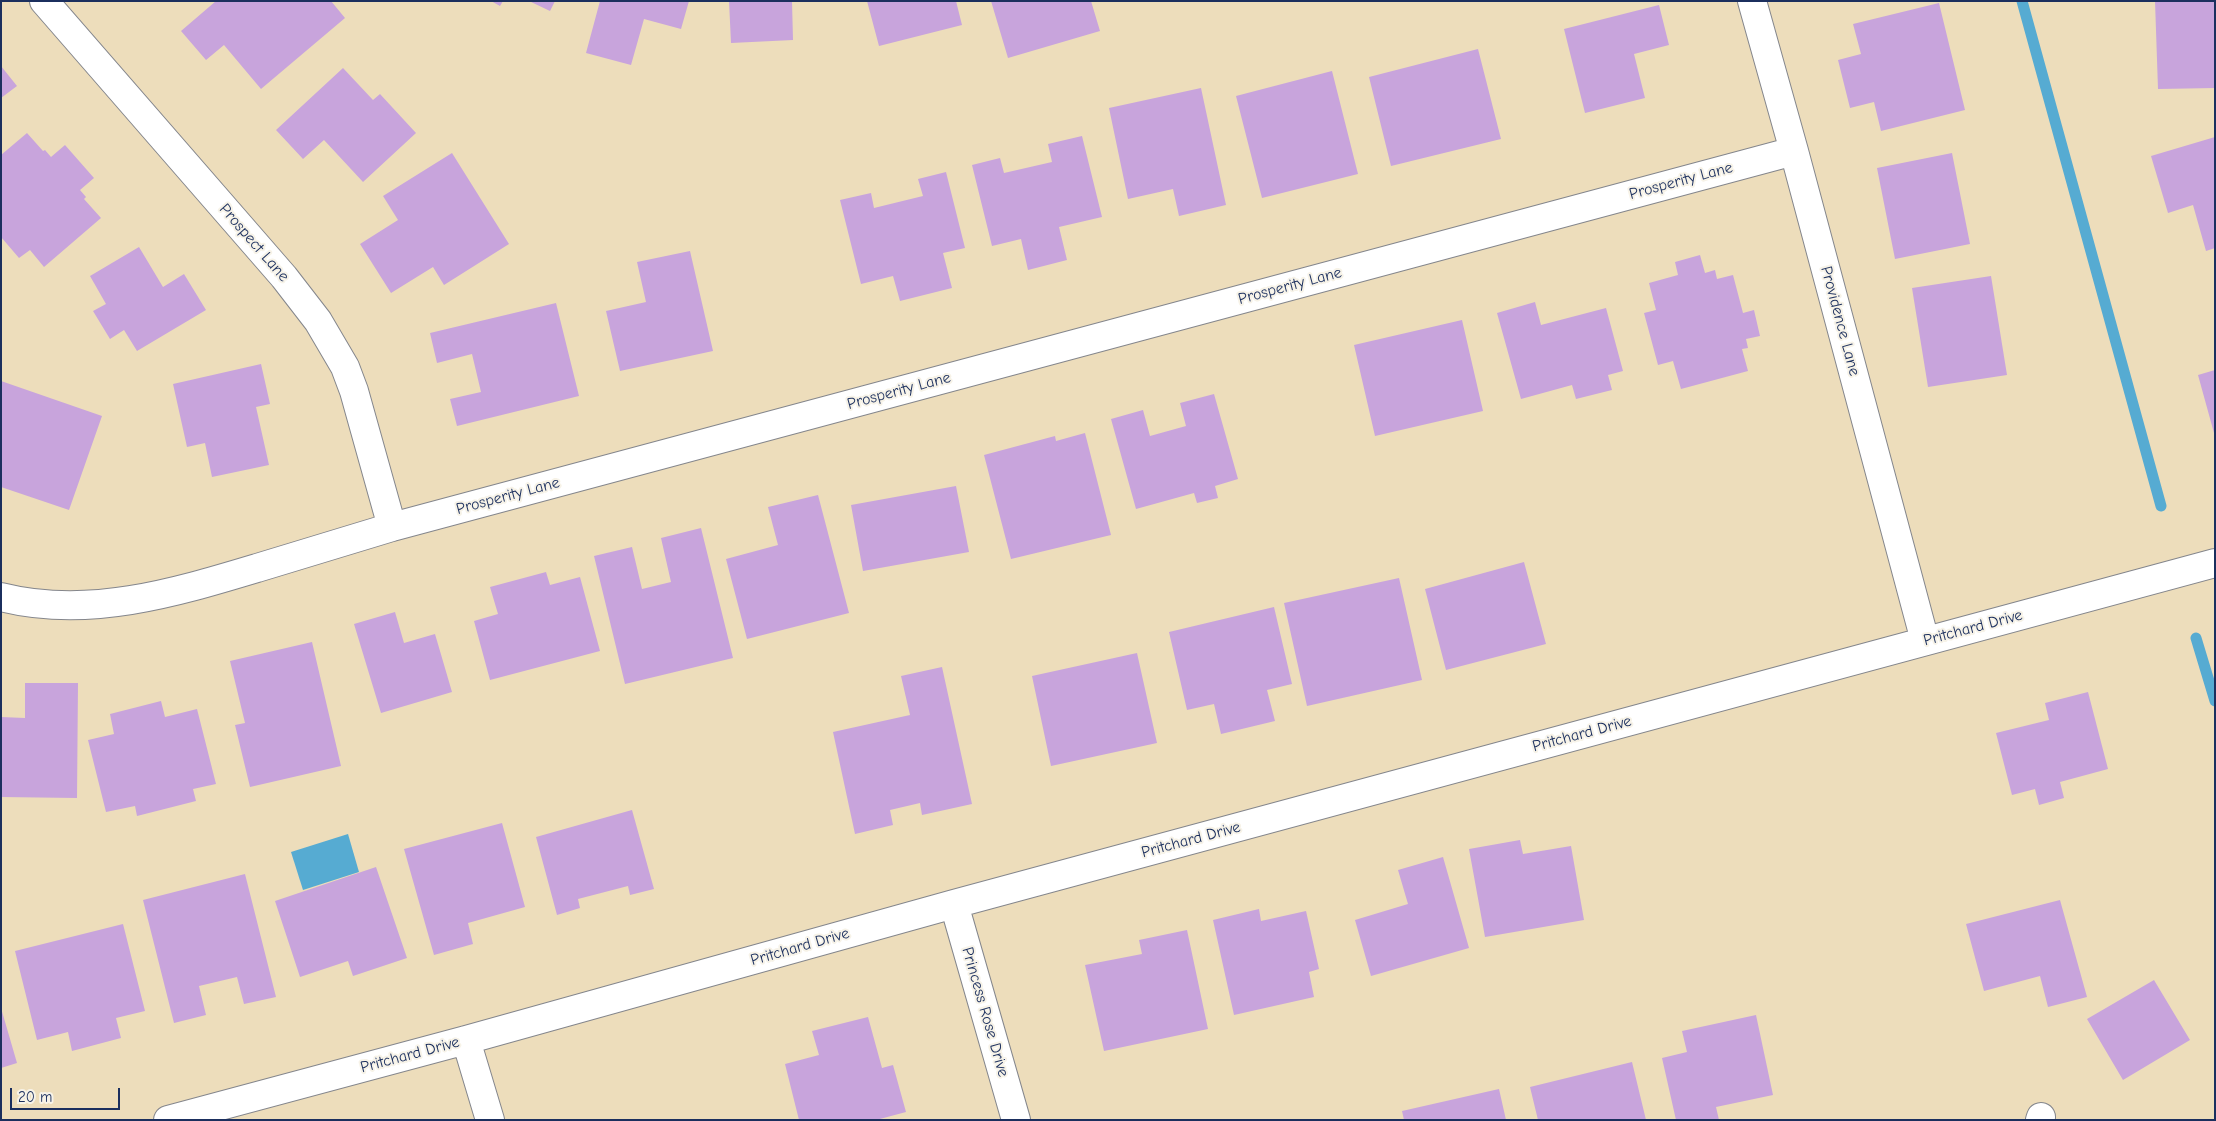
<!DOCTYPE html>
<html>
<head>
<meta charset="utf-8">
<style>
	body { margin:0 }
	#map { position:relative; width:2216px; height:1121px; overflow:hidden; background:#edddbb; font-family:"Comic Neue",sans-serif }
	canvas { display:block }
	.frame { position:absolute; inset:0; border:2px solid #1b2f5e; pointer-events:none }
	.scale { position:absolute; left:10px; top:1088px; width:110px; height:22px; box-sizing:border-box; border:2px solid #1b2f5e; border-top:0; padding-left:6px; font-size:15px; line-height:18px; white-space:nowrap; color:#1b2f5e; -webkit-text-stroke:4px #f7f3e8; paint-order:stroke }
</style>
</head>
<body>
<div id="map">
<canvas width="2216" height="1121"></canvas>
<div class="frame"></div>
<div class="scale">20 m</div>
</div>
<script>
const context = document.querySelector('canvas').getContext('2d');
context.lineJoin = 'round';
function fill(path, color) { context.fillStyle = color; context.fill(path, 'evenodd'); }
function trace(path, color, width, dash) { context.strokeStyle = color; context.lineWidth = width; context.lineCap = dash ? 'butt' : 'round'; context.setLineDash(dash || []); context.stroke(path); }
function write(font, color, halo, rows, align = 'center') {
  context.font = font + ' "Comic Neue",sans-serif'; context.lineWidth = 4; context.setLineDash([]); context.textBaseline = 'middle'; context.strokeStyle = halo; context.fillStyle = color; for (const [text, x, y, turn = 0] of rows) {
    context.save(); context.translate(x, y); context.rotate((+turn || 0) * Math.PI / 180); context.textAlign = isNaN(turn) ? turn : align; if (halo) context.strokeText(text, 0, 0); context.fillText(text, 0, 0); context.restore();
  }
}
const water = new Path2D(`
	M348 834 359 872 303 890 291 852Z`);
const stream = new Path2D(`
	M2022 1 2161 506
	M2196 638 2215 701`);
const building = new Path2D(`
	M216 1H331L345 18 261 89 224 45 206 60 181 31Z
	M491 1H503L500 6Z
	M529 1H555L550 11Z
	M600 1H689L681 29 644 19 631 65 586 53Z
	M729 1H792L793 40 731 43Z
	M867 1H956L962 25 879 46Z
	M991 1H1091L1100 31 1008 58Z
	M2155 1H2215V88L2158 89Z
	M1939 3 1965 110 1881 131 1874 102 1850 108 1838 60 1861 54 1853 24Z
	M1659 5 1669 45 1634 54 1645 98 1585 113 1564 29Z
	M1478 49 1501 139 1391 166 1369 77Z
	M1 66 17 86 1 98Z
	M343 68 373 100 380 94 416 133 363 182 324 140 303 159 276 130Z
	M1332 71 1358 174 1262 198 1236 96Z
	M1201 88 1226 205 1179 216 1173 189 1128 199 1109 108Z
	M27 133 43 151 45 150 51 157 65 145 94 178 80 190 86 197 84 199 101 218 44 267 30 250 19 258 1 237V155Z
	M1082 136 1102 217 1059 227 1067 260 1028 270 1021 239 992 246 972 165 1000 158 1004 173 1052 162 1048 144Z
	M2215 137V248L2206 251 2193 205 2168 213 2151 156Z
	M452 153 509 244 444 285 433 267 391 293 360 244 398 220 383 196Z
	M1952 153 1970 244 1895 259 1877 168Z
	M946 172 965 248 943 253 952 288 900 301 893 276 861 284 840 200 871 193 874 208 923 196 918 179Z
	M139 247 163 287 184 274 206 310 137 351 124 330 110 339 93 311 106 304 90 276Z
	M690 251 713 351 620 371 606 311 646 302 637 262Z
	M1700 255 1705 273 1715 270 1717 279 1733 275 1743 313 1754 310 1760 336 1746 339 1748 348 1742 349 1748 371 1681 389 1673 361 1658 365 1644 313 1656 310 1649 283 1678 275 1675 262Z
	M1991 276 2007 375 1928 387 1912 288Z
	M1535 302 1541 325 1606 308 1623 371 1608 375 1612 390 1576 399 1572 385 1521 399 1497 313Z
	M556 303 579 396 457 426 450 399 481 392 472 354 437 363 430 333Z
	M1462 320 1483 411 1375 436 1354 345Z
	M261 364 270 404 256 407 269 465 212 477 205 443 187 447 173 384Z
	M2215 370V433H2214L2198 375Z
	M1 381 102 416 69 510 1 487Z
	M1214 394 1238 479 1215 486 1218 498 1197 503 1194 493 1136 509 1111 419 1143 410 1150 436 1186 426 1180 403Z
	M1085 433 1111 535 1011 559 984 455 1055 436 1056 441Z
	M956 486 969 552 863 571 851 505Z
	M818 495 849 613 747 639 726 559 778 545 768 507Z
	M701 528 733 658 625 684 594 556 632 547 642 589 671 582 661 538Z
	M1524 562 1546 644 1446 670 1425 589Z
	M546 572 550 585 580 577 600 651 490 680 474 621 498 614 490 587Z
	M1399 578 1422 680 1307 706 1284 603Z
	M1274 607 1292 684 1267 690 1275 721 1221 734 1214 704 1187 710 1169 632Z
	M395 612 404 643 435 634 452 692 381 713 354 624Z
	M312 642 341 766 250 787 235 725 245 723 230 661Z
	M1137 653 1157 743 1051 766 1032 676Z
	M942 667 972 804 922 815 920 803 890 810 893 825 855 834 833 732 910 715 901 676Z
	M25 683H78L77 798 1 797V717L25 718Z
	M2088 692 2108 769 2060 782 2064 798 2039 805 2035 789 2012 795 1996 733 2049 720 2045 703Z
	M161 701 165 717 197 709 216 784 193 789 196 801 137 816 135 806 106 812 88 740 114 734 110 714Z
	M632 810 654 889 630 895 628 886 578 899 580 908 557 915 536 837Z
	M502 823 525 907 468 923 473 944 434 955 404 849Z
	M1520 840 1523 854 1571 846 1584 920 1485 937 1469 849Z
	M1443 857 1469 948 1371 976 1355 920 1408 904 1398 870Z
	M376 867 407 958 353 976 348 961 300 977 275 901Z
	M245 874 276 997 244 1004 237 977 199 986 206 1015 174 1023 143 900Z
	M2060 900 2087 997 2048 1007 2040 976 1984 991 1966 924Z
	M1259 909 1261 921 1306 911 1319 969 1309 972 1314 997 1234 1015 1213 920Z
	M123 924 145 1011 116 1018 121 1038 72 1051 68 1032 37 1040 15 951Z
	M1187 930 1208 1029 1104 1051 1085 965 1142 954 1139 940Z
	M2154 980 2190 1040 2123 1080 2087 1019Z
	M1 1008 17 1063 1 1068Z
	M1756 1015 1773 1095 1716 1107 1719 1120H1676L1662 1058 1687 1052 1682 1031Z
	M868 1017 882 1068 893 1065 906 1112 876 1120H799L785 1064 819 1055 812 1031Z
	M1632 1062 1646 1120H1538L1530 1087Z
	M1499 1089 1506 1120H1404L1402 1111Z`);
const minor = new Path2D(`
	M44 1 284 277 318 321 345 367 354 391 392 527
	M1752 1 1794 151 1925 641
	M1 597C88 619 174 593 257 568 302 554 347 541 392 527L1794 151
	M954 904 1016 1120
	M466 1040 490 1120
	M168 1120 466 1040 954 904 2215 563
	M2040 1120 2041 1117`);
const streetNames = [
	["Prosperity Lane",1681,181,-15],
	["Prospect Lane",254,243,49],
	["Prosperity Lane",1290,286,-15],
	["Providence Lane",1840,321,75],
	["Prosperity Lane",899,391,-15],
	["Prosperity Lane",508,496,-15],
	["Pritchard Drive",1973,628,-15],
	["Pritchard Drive",1582,734,-15],
	["Pritchard Drive",1191,840,-15],
	["Pritchard Drive",800,947,-16],
	["Princess Rose Drive",985,1012,74],
	["Pritchard Drive",410,1055,-15]
];
fill(water, '#56abd2');
trace(stream, '#56abd2', 11);
fill(building, '#c8a4dc');
trace(minor, '#84868c', 30);
trace(minor, '#fff', 28);
write('16px', '#1b2f5e', '#f7f3e8', streetNames);
</script>
</body>
</html>
